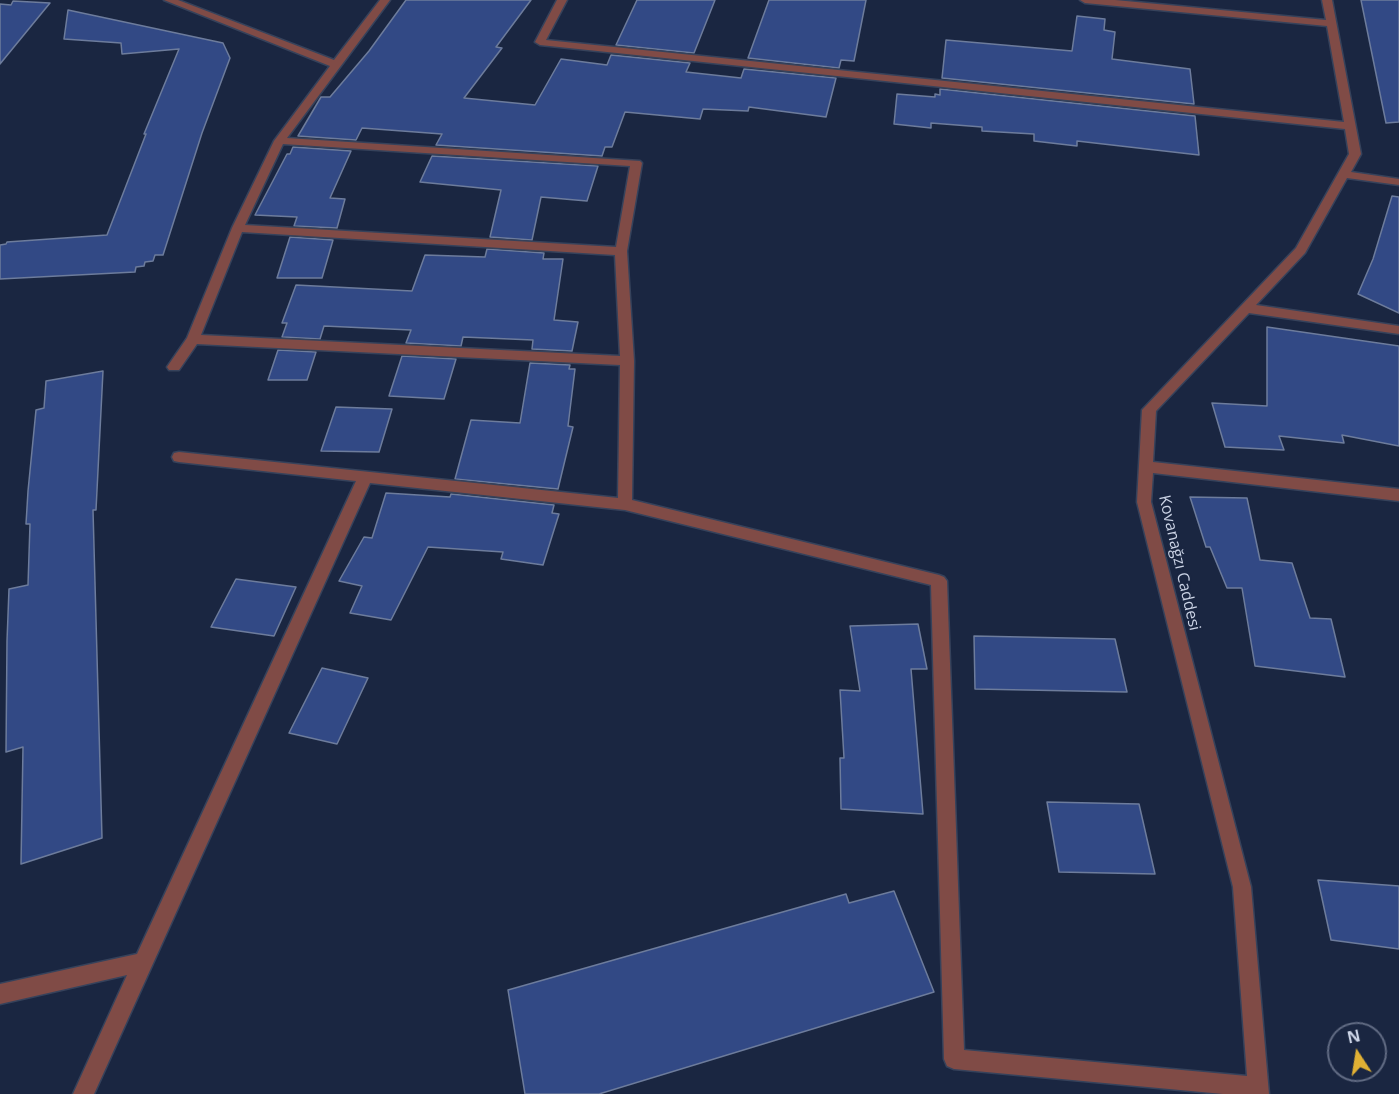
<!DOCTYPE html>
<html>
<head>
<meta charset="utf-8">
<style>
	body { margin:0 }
	#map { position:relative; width:1399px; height:1094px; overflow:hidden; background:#1a2641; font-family:"Open Sans",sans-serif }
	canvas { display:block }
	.north { position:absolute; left:1327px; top:1022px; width:60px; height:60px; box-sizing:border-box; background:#1a2641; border:2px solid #616b83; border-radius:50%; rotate:348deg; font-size:16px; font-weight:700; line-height:24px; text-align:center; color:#cbd3e5 }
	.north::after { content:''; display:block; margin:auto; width:21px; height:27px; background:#e0b034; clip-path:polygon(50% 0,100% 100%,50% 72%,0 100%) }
</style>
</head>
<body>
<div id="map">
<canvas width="1399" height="1094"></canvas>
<div class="north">N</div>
</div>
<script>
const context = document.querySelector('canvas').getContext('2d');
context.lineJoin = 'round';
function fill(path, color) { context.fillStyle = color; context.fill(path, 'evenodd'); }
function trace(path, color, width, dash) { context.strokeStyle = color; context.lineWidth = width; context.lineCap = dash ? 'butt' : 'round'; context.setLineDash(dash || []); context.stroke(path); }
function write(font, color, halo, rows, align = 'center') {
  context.font = font + ' "Open Sans",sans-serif'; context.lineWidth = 4.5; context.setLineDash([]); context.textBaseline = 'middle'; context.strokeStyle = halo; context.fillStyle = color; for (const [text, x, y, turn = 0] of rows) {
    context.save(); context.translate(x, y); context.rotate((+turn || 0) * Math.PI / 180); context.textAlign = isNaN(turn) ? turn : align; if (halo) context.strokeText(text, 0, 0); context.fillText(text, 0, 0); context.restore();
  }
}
const building = new Path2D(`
	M406 0H531L496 47 502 48 464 98 535 105 561 59 607 65 611 55 690 63 686 72 741 78 744 69 836 78 826 117 749 107 748 111 703 109 700 119 625 112 612 147H605L602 156 436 145 442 134 362 128 356 140 298 136 321 97H330L369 51Z
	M637 0H715L694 53 616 45Z
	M769 0H866L854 61 841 60 839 68 748 58Z
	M1361 0H1399V122L1386 123Z
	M13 1 50 3 0 64V4L11 5Z
	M68 10 223 43 230 58 202 133 163 255H155L153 261 145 262 144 266 136 267 135 272 0 279V245L6 244 7 242 107 235 146 134H144L179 49 122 54 121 43 64 39Z
	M1077 16 1105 19 1104 30 1115 32 1112 59 1190 69 1194 104 942 78 946 40 1072 51Z
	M940 89 1195 116 1199 155 1077 141V146L1034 141V134L982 131V127L931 123V128L894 124 897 94 935 97V94L940 95Z
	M293 147 351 151 330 198 345 199 337 228 294 226 297 217 255 215 287 154H290Z
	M432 156 598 166 587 201 541 197 532 240 490 237 501 190 420 182Z
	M1392 196 1399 197V313L1358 294 1373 259Z
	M290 237 333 240 322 278H277Z
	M487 249 544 253 543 259H563L554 320 578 322 572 351 532 349 533 340 463 337 461 346 406 343 411 330 324 326 320 339 282 337 287 323H282L296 285 412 291 425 255 485 257Z
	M1267 327 1399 346V446L1342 435 1344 443 1279 436 1284 450 1225 447 1212 403 1267 406Z
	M278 350 316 352 307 380H268Z
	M402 356 456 359 444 399 389 396Z
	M530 363 570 365 569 369H575L568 426 573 427 558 489 455 479 471 420 520 423Z
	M103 371 96 510H93L102 838 21 864 23 747 6 752 7 641 9 589 28 585 30 524H26L28 491 36 410 44 408 46 381Z
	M336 407 392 409 379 452 321 451Z
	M386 493 450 497 451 494 554 505 552 513 559 514 543 565 501 559 503 552 428 547 391 620 350 613 362 586 339 581 364 537 372 538Z
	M1190 497 1247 498 1260 560 1292 563 1310 618 1331 619 1345 677 1255 666 1242 588H1227L1210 547H1206Z
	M236 579 296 587 274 636 211 627Z
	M918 624 927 669H911L923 814 841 809 840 758H844L840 690 860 691 850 626Z
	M974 636 1115 639 1127 692 975 689Z
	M322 668 368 678 337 744 289 733Z
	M1047 802 1139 804 1155 874 1059 872Z
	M1318 880 1399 886V949L1331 940Z
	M894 891 934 992 599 1094H525L508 990 846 894 849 903Z`);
const minor = new Path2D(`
	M164 0H178L334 60 380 0H390L287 138 640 161 642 163 627 251 634 361 632 500 939 575 944 577 947 581 964 1050 1247 1076 1233 887 1137 502 1142 410 1296 248 1349 154 1345 129 540 45 535 42 557 0H567L546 40 1344 122 1327 26 1085 3 1080 0H1115L1326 20 1322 0H1332L1361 154 1351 172 1399 179V185L1347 178 1305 253 1256 305 1399 326V334L1249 313 1156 411 1153 462 1399 489V501L1153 473 1151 502 1251 887 1269 1094H1223L954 1069 947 1066 944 1059 931 585 625 510 370 483 94 1094H73L127 975 0 1004V984L137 954 356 481 179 462 174 461 172 457 174 453 179 452 618 498 620 365 197 344 179 370H169L167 367 187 338 232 228 274 141 330 66ZM283 144 630 166 616 247 245 225ZM242 232 615 255 620 356 201 335Z`);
const streetNames = [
	["Kovanağzı Caddesi",1179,563,77]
];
fill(building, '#324985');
trace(building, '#6d7c9c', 1.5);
trace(minor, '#36425b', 3);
fill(minor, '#804b46');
write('16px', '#cbd3e5', '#1a2641', streetNames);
</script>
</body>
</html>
